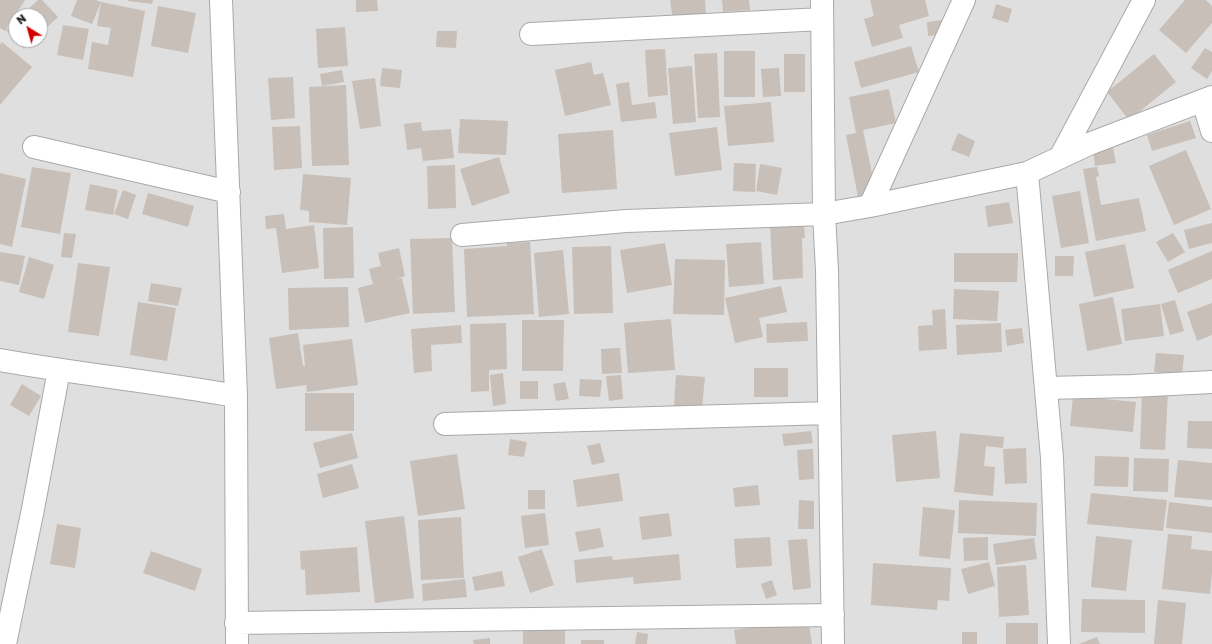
<!DOCTYPE html>
<html>
<head>
<meta charset="utf-8">
<style>
	body { margin:0 }
	#map { position:relative; width:1212px; height:644px; overflow:hidden; background:#f2efe9; font-family:"Golos Text",sans-serif }
	canvas { display:block }
	.north { position:absolute; left:8px; top:8px; width:40px; height:40px; box-sizing:border-box; background:#fff; border:1px solid #a7a7a7; border-radius:50%; rotate:323deg; font-size:11px; font-weight:700; line-height:16px; text-align:center; color:#222 }
	.north::after { content:''; display:block; margin:auto; width:14px; height:18px; background:#d40000; clip-path:polygon(50% 0,100% 100%,50% 72%,0 100%) }
</style>
</head>
<body>
<div id="map">
<canvas width="1212" height="644"></canvas>
<div class="north">N</div>
</div>
<script>
const context = document.querySelector('canvas').getContext('2d');
context.lineJoin = 'round';
function fill(path, color) { context.fillStyle = color; context.fill(path, 'evenodd'); }
function trace(path, color, width, dash) { context.strokeStyle = color; context.lineWidth = width; context.lineCap = dash ? 'butt' : 'round'; context.setLineDash(dash || []); context.stroke(path); }
const residential = new Path2D(`
	M0 0H1212V644H0ZM16 16H40V40H16Z`);
const building = new Path2D(`
	M0 0H25L5 31 0 28Z
	M38 0H42L58 17 40 34V16H21Z
	M77 0H96L101 2 92 24 71 16Z
	M128 0H153L152 4 128 1Z
	M356 0H377L378 11 356 12Z
	M670 0H705L706 17 673 21Z
	M722 0H749L750 10 723 12Z
	M870 0H925L929 16 899 25 903 38 872 47 864 19 874 16Z
	M1185 0H1206L1212 6V23L1186 53 1159 30Z
	M101 2 145 11 133 77 88 69 92 42 108 45 111 28 97 26Z
	M996 4 1012 9 1008 23 992 18Z
	M158 6 196 13 188 53 151 46Z
	M942 20 944 34 928 36 927 22Z
	M16 21V40H34L24 49 6 30Z
	M63 25 89 29 83 60 57 55Z
	M345 27 348 66 318 68 316 29Z
	M437 31H457L456 48 436 47Z
	M2 42 32 67 0 105V44Z
	M911 46 919 72 861 88 854 62Z
	M1205 48 1212 52V71L1207 79 1191 68Z
	M665 49 668 95 648 97 645 50Z
	M724 51H755V97H724Z
	M717 53 720 117 698 118 694 54Z
	M784 54H805V92H784Z
	M1154 54 1176 82 1129 120 1107 92Z
	M591 62 594 75 603 73 611 105 565 116 555 70Z
	M692 66 696 122 673 124 668 68Z
	M382 68 402 70 400 88 380 86Z
	M779 68 781 96 763 97 761 69Z
	M342 70 344 82 322 86 320 74Z
	M293 77 295 118 271 120 268 78Z
	M375 78 381 126 360 129 352 81Z
	M629 82 632 105 655 102 657 118 621 122 616 84Z
	M346 85 349 165 312 166 309 87Z
	M889 89 896 123 863 130 877 198 859 202 846 135 856 133 849 97Z
	M771 102 774 142 728 146 724 106Z
	M460 119 508 121 506 155 458 153Z
	M1190 121 1196 138 1152 151 1147 135Z
	M421 122 422 131 451 129 454 158 423 161 421 148 407 150 404 124Z
	M300 126 302 168 274 170 272 127Z
	M717 127 722 170 675 176 669 133Z
	M613 130 617 189 562 193 558 134Z
	M958 133 975 141 969 157 951 150Z
	M1113 148 1116 163 1095 166 1093 151Z
	M1186 150 1211 209 1174 225 1149 166Z
	M499 157 510 193 472 206 460 169Z
	M734 163 756 164 755 192 733 191Z
	M760 164 782 168 777 195 756 191Z
	M455 165 456 208 428 209 427 166Z
	M32 167 71 173 60 234 21 227Z
	M1097 167 1099 176 1096 177 1101 205 1139 198 1146 231 1096 241 1083 169Z
	M0 173 26 179 12 247 0 244Z
	M303 174 351 178 347 225 309 222V211L300 210Z
	M90 184 118 190 113 215 85 210Z
	M123 190 136 195 128 219 114 214Z
	M1080 191 1089 243 1061 248 1052 196Z
	M148 193 194 206 188 227 142 214Z
	M1009 202 1013 223 988 227 985 206Z
	M284 214 286 229 314 225 319 268 282 273 276 228 266 229 265 216Z
	M804 223 805 238H802L803 278 773 280 770 225Z
	M1212 223V243L1189 249 1184 230Z
	M353 227 354 278 324 279 323 228Z
	M64 233 76 234 72 258 61 257Z
	M1173 233 1185 252 1168 262 1156 242Z
	M452 238 455 312 413 314 410 239Z
	M530 242 534 314 467 317 464 249 507 246V243Z
	M761 242 764 284 729 287 726 244Z
	M665 243 672 285 627 293 620 250Z
	M1125 244 1134 288 1094 297 1085 252Z
	M611 246 613 313 574 314 572 247Z
	M399 248 405 276 395 279 402 278 410 313 365 323 358 288 373 284 369 269 381 266 378 253Z
	M563 250 569 314 539 317 534 253Z
	M1212 251V279L1178 293 1168 270Z
	M0 252 25 256 19 285 0 281Z
	M954 253H1018L1017 282H954Z
	M1055 256H1074L1073 276H1055Z
	M29 257 54 265 44 299 19 292Z
	M675 259 725 260 724 315 673 314Z
	M78 263 110 267 99 336 68 332Z
	M151 283 182 288 178 306 148 301Z
	M781 286 787 312 759 318 763 337 735 343 725 298Z
	M348 287 349 327 289 330 288 288Z
	M954 289 999 291 997 321 953 319Z
	M1113 297 1122 344 1087 351 1079 304Z
	M1175 300 1184 331 1170 335 1161 304Z
	M138 302 176 308 167 361 130 355Z
	M1212 303V335L1197 341 1187 312Z
	M1160 304 1164 336 1125 341 1121 309Z
	M945 309 947 349 919 351 918 326 933 325 932 310Z
	M671 319 675 370 628 373 624 323Z
	M522 320H564L563 371H522Z
	M807 322 808 341 767 343 766 324Z
	M506 323 507 369 489 370V391L471 392 470 324Z
	M1001 323 1002 352 957 355 956 325Z
	M461 325 462 343 431 345 432 371 414 373 411 329Z
	M1022 328 1024 343 1007 346 1005 330Z
	M298 333 303 366H305L303 345 352 339 358 385 307 392 306 385 276 389 269 338Z
	M620 348 622 373 602 374 601 349Z
	M1156 353 1184 355 1182 375 1154 372Z
	M754 368H788V397H754Z
	M503 373 506 404 493 406 490 375Z
	M621 375 623 399 609 401 606 376Z
	M676 375 705 377 702 408 674 406Z
	M580 379 602 380 600 397 579 396Z
	M520 381H538V399H520Z
	M565 382 569 399 556 401 553 384Z
	M22 384 41 396 29 416 10 405Z
	M1142 391 1168 392 1165 450 1140 449Z
	M305 393H354V431H305Z
	M1073 396 1136 402 1133 432 1070 426Z
	M1188 421H1212V449L1187 448Z
	M811 431 813 443 784 446 782 434Z
	M936 431 940 478 896 482 892 435Z
	M352 433 358 458 320 468 313 443Z
	M960 433 1004 437 1003 448 986 446 984 466 995 467 993 496 954 492Z
	M510 439 527 442 524 457 508 455Z
	M600 443 605 462 592 465 587 446Z
	M1026 448 1027 483 1005 484 1003 449Z
	M813 449 814 479 799 480 797 450Z
	M457 454 465 509 418 516 410 461Z
	M1095 456 1129 457 1128 487 1094 486Z
	M1134 458 1169 459 1168 492 1133 491Z
	M1178 460 1212 463V500L1174 497Z
	M352 464 359 488 323 498 317 474Z
	M619 473 623 501 577 507 573 480Z
	M758 485 760 505 735 507 733 488Z
	M528 490H545V509H528Z
	M1091 493 1167 500 1163 531 1087 524Z
	M799 500 814 501V529H798Z
	M959 500 1037 503 1036 536 958 533Z
	M1169 502 1212 507V533L1166 528Z
	M923 507 955 510 950 559 919 556Z
	M545 513 549 545 525 548 521 516Z
	M669 513 672 536 642 540 639 517Z
	M404 516 414 598 375 603 365 521Z
	M461 517 464 578 421 580 418 520Z
	M57 524 81 528 75 568 50 564Z
	M600 528 604 547 579 552 575 532Z
	M1168 534 1192 536 1191 549 1212 551V572L1210 594 1162 589Z
	M1096 536 1132 540 1126 591 1091 587Z
	M770 537 772 566 736 568 734 539Z
	M988 537V560L964 561 963 538Z
	M1034 538 1037 559 996 565 993 544Z
	M807 539 811 588 793 590 788 540Z
	M357 547 360 592 306 595 305 569 301 570 300 551Z
	M542 549 554 585 530 593 518 557Z
	M151 551 202 569 195 591 143 573Z
	M679 554 681 580 634 584 633 577 576 583 574 560 612 556 613 560Z
	M989 562 995 586 968 594 961 569Z
	M873 563 951 568 949 601 938 600 937 610 871 605Z
	M1026 565 1029 615 999 617 997 567Z
	M502 571 505 586 475 591 472 577Z
	M465 579 467 597 423 601 422 584Z
	M772 580 777 595 766 599 761 584Z
	M1082 599 1145 600V633L1081 632Z
	M1158 600 1186 603 1182 644H1154Z
	M808 618 812 644H736L734 630Z
	M1006 623H1038V644H1006Z
	M523 628H565V644H523Z
	M637 632 648 634 647 644H635Z
	M962 632H977V644H962Z
	M1097 637 1100 644H1079Z
	M490 638V644H474L473 640Z
	M581 640H604V644H581Z`);
const minor = new Path2D(`
	M221 0 236 396 237 644
	M531 34 822 19
	M1203 101 1212 131
	M34 147 229 192
	M1061 156 1144 0
	M1027 173 1052 458 1059 644
	M870 206 964 0
	M462 235 626 221 824 214 822 0
	M0 360C78 374 158 382 236 396
	M1046 388 1132 386 1212 382
	M445 424 829 413
	M236 623 833 615
	M5 644 33 509 59 370
	M833 644 827 271 824 214 870 206 1027 173 1089 144 1212 97`);
fill(residential, '#e0dfdf');
fill(building, '#c7bfb8');
trace(minor, '#a9a9a9', 24);
trace(minor, '#fff', 22);
</script>
</body>
</html>
